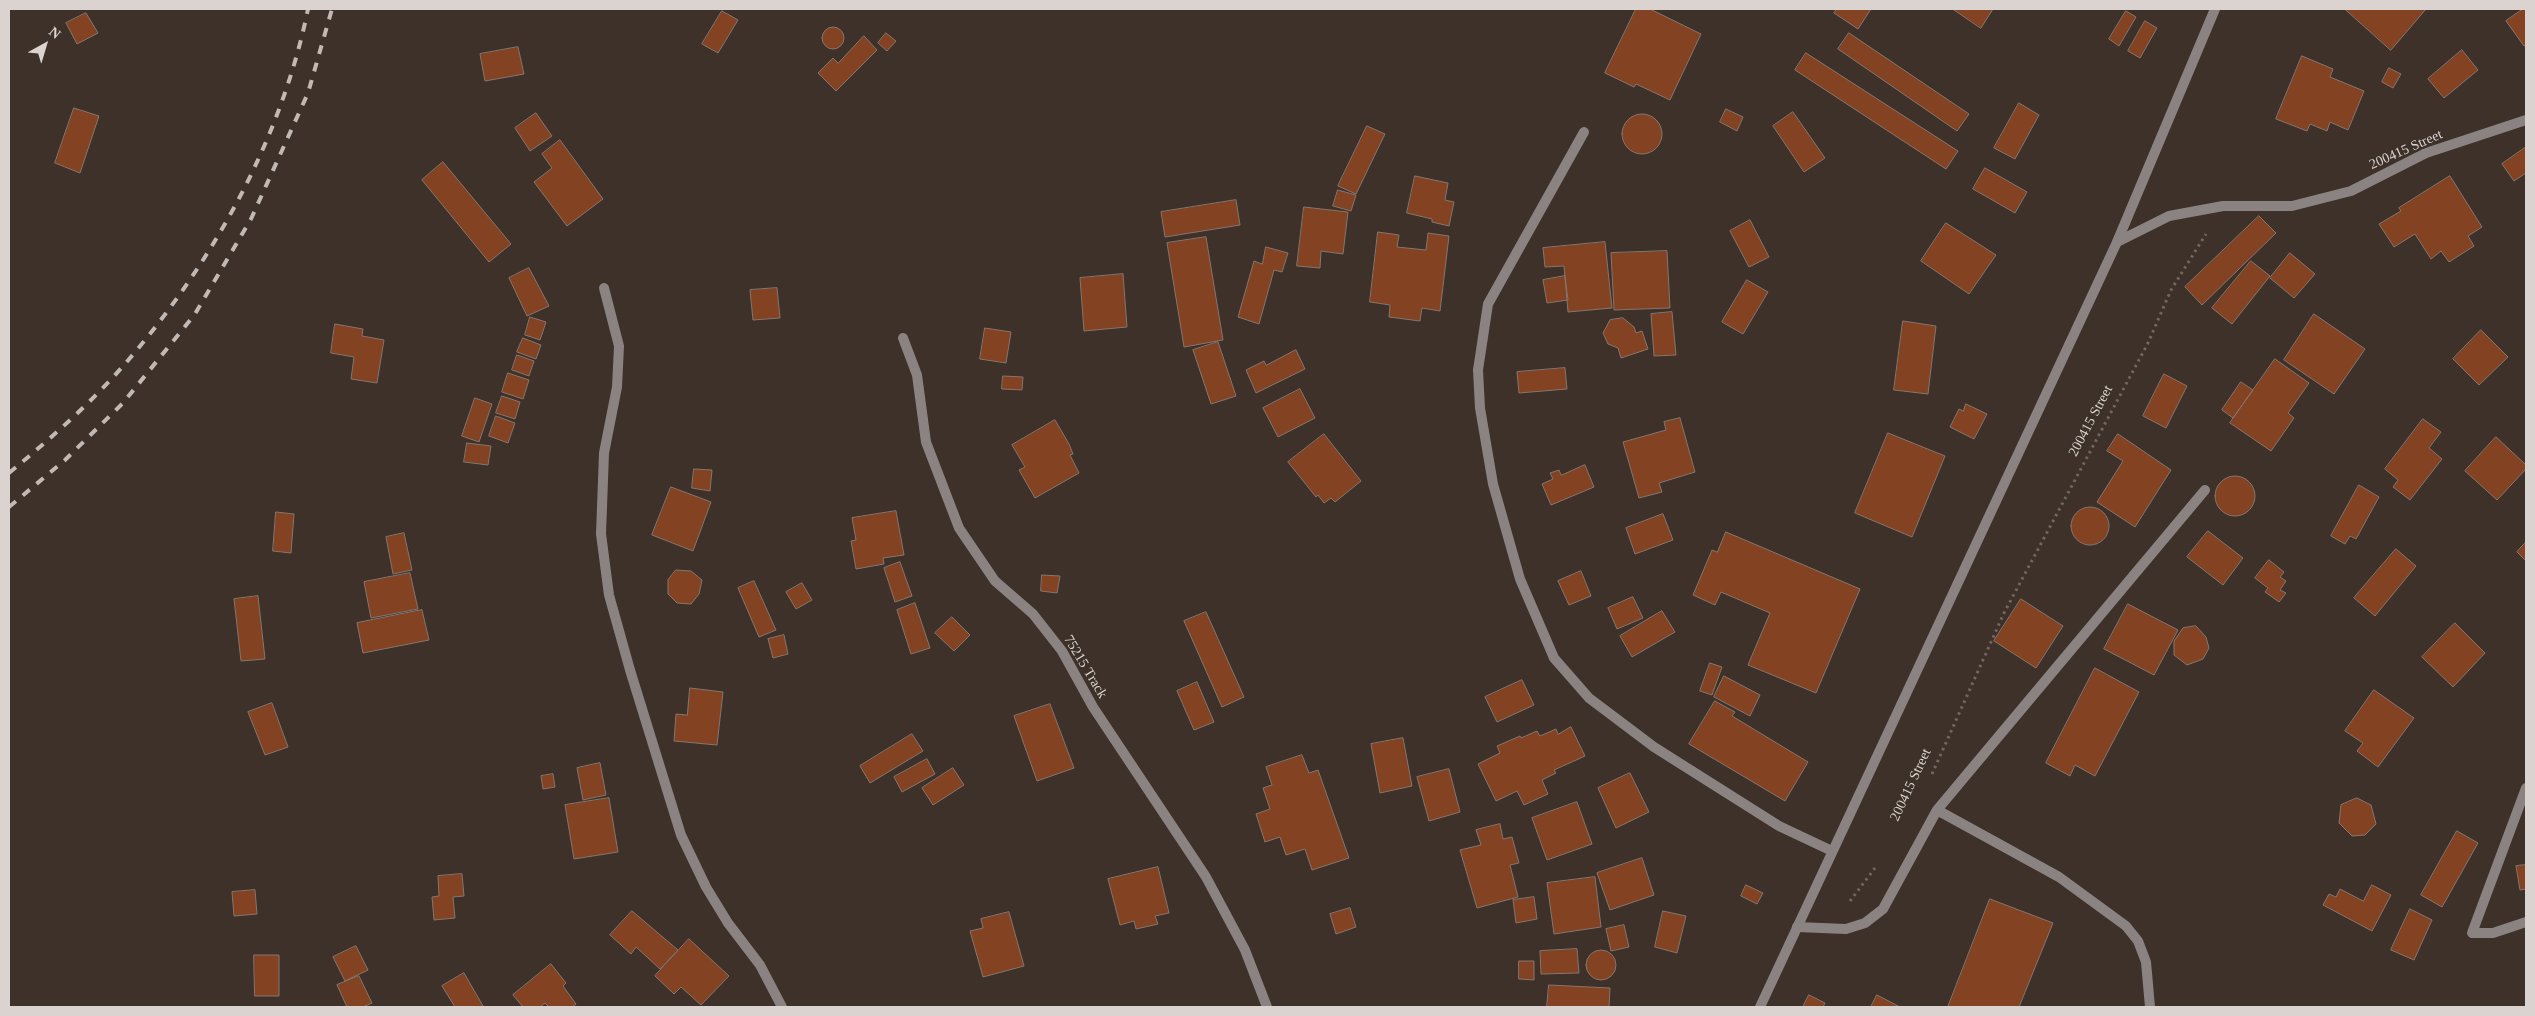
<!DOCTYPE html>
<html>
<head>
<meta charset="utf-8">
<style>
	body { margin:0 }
	#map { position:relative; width:2535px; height:1016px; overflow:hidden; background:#3d312a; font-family:"Times New Roman",serif }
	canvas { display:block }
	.frame { position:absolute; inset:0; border:10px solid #dbd3cf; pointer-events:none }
	.north { position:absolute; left:20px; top:20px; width:50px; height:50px; -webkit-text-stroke:4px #3d312a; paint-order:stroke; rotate:39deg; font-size:14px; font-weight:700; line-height:20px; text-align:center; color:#dbd3cf }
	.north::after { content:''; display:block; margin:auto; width:18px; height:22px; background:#dbd3cf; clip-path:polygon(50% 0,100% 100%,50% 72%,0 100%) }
</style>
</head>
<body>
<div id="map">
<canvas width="2535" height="1016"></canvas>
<div class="frame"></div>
<div class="north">N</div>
</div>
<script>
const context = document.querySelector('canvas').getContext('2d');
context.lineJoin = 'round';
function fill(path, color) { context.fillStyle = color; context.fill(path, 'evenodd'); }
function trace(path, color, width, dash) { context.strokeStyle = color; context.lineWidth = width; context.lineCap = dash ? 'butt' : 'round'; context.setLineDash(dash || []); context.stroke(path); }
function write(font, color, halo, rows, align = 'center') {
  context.font = font + ' "Times New Roman",serif'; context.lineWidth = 4.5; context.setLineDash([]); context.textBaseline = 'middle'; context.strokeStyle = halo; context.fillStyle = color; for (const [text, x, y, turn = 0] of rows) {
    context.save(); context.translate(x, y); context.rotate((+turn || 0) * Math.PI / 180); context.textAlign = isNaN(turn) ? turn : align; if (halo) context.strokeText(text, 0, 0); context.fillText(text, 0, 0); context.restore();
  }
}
const building = new Path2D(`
	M1636 9H1650L1701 34 1670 100 1636 84 1634 87 1605 73Z
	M1837 9H1871L1858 29 1834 13Z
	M1953 9H1993L1981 28Z
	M2345 9H2426L2391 50Z
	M2523 9H2526V45L2524 46 2506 21Z
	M722 11 738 20 718 53 702 44Z
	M2126 11 2136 17 2119 46 2109 39Z
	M86 13 98 33 77 44 66 23Z
	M2145 21 2157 28 2140 58 2128 51Z
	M822 38a11 11 0 1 1 22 0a11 11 0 1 1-22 0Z
	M886 33 896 41 887 51 878 43Z
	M1849 33 1969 114 1957 131 1838 49Z
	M864 36 877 50 836 91 818 73 833 58 838 63Z
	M518 47 524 74 485 81 480 54Z
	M2462 50 2478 70 2444 98 2428 79Z
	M1806 53 1958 151 1946 169 1795 70Z
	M2302 56 2333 69 2330 77 2364 91 2348 130 2330 122 2327 131 2310 124 2307 131 2276 119Z
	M2389 68 2401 74 2393 88 2382 82Z
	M2019 103 2039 115 2015 159 1994 148Z
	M74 108 99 116 80 173 55 163Z
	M1726 109 1743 117 1737 131 1720 122Z
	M1793 112 1825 158 1804 172 1773 126Z
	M536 113 552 136 530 151 515 128Z
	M1622 134a20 20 0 1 1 40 0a20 20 0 1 1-40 0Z
	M1367 126 1385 134 1356 194 1338 186Z
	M560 140 603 199 567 226 534 182 552 168 542 154Z
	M2526 147V173L2514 181 2502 164Z
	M443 162 511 244 489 262 422 180Z
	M1985 168 2027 192 2015 213 1973 189Z
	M1415 176 1448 183 1445 200 1454 202 1449 226 1432 222V219L1407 213Z
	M2450 176 2482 227 2468 236 2474 246 2449 262 2441 251 2431 259 2415 234 2394 247 2379 224 2401 211 2399 208Z
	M1338 190 1356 195 1351 211 1333 206Z
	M1236 200 1240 225 1165 237 1161 212Z
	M1304 207 1348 212 1343 254 1321 251 1320 268 1297 266Z
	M2259 216 2276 233 2202 305 2185 287Z
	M1750 220 1769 257 1749 267 1730 231Z
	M1946 223 1996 255 1969 294 1921 261Z
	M1378 232 1399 235 1397 247 1426 250 1428 233 1449 236 1440 311 1422 308 1420 321 1389 317 1390 305 1370 302Z
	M1206 237 1223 340 1184 347 1167 243Z
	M1605 242 1612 308 1568 312 1564 266 1545 267 1543 248Z
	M1266 247 1288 253 1282 272 1274 270 1259 324 1238 317 1254 261 1262 264Z
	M1667 251 1670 308 1614 310 1611 253Z
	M2290 253 2315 274 2294 298 2270 278Z
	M2251 261 2270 276 2232 324 2212 308Z
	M529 268 549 306 527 316 509 278Z
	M1123 274 1127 327 1084 331 1080 278Z
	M1565 276 1568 300 1547 303 1543 280Z
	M1747 280 1768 292 1743 334 1722 322Z
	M777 288 780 318 753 320 750 290Z
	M1672 312 1676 355 1654 356 1651 314Z
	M2314 314 2365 349 2334 394 2284 360Z
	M530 317 546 322 540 340 525 335Z
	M1623 318 1634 327 1636 333 1642 331 1648 349 1621 358 1618 348 1608 344 1603 333 1610 320Z
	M1903 321 1936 326 1928 394 1894 390Z
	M335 324 363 329 362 336 384 340 377 383 351 379 354 357 331 353Z
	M985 328 1011 332 1006 363 980 359Z
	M2481 330 2508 357 2479 385 2453 359Z
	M523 338 541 345 536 359 517 352Z
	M1218 342 1236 396 1211 404 1193 350Z
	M1296 350 1305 369 1256 393 1246 370 1264 361 1266 365Z
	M517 355 534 361 529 376 512 370Z
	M2275 359 2309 383 2288 413 2294 418 2271 451 2230 423Z
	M1565 368 1567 389 1519 393 1517 372Z
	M508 373 529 380 523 399 502 392Z
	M2164 374 2187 386 2166 428 2143 416Z
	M1003 376 1023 377 1022 390 1002 389Z
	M2241 382 2253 390 2233 418 2222 410Z
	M1300 389 1315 418 1278 437 1263 408Z
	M502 396 520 402 515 419 496 413Z
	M475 398 492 404 479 442 462 436Z
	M1966 404 1987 414 1974 439 1950 427 1959 409 1963 411Z
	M496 416 515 423 508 443 489 436Z
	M1680 418 1695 472 1659 483 1662 492 1639 498 1623 442 1666 430 1664 422Z
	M2423 419 2441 432 2429 448 2442 459 2410 500 2393 487 2398 480 2385 469Z
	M1055 420 1069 444 1073 454 1070 455 1079 473 1035 498 1019 470 1025 467 1012 445Z
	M1888 433 1945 456 1912 537 1855 513Z
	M1324 434 1361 481 1335 502 1331 498 1324 503 1318 495 1316 497 1288 462Z
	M2118 434 2171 470 2135 527 2097 502 2123 461 2107 451Z
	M2496 437 2526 465V469L2497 500 2465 471Z
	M467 443 491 446 488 465 464 462Z
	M1585 465 1594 487 1551 505 1542 484 1553 479 1550 473 1559 470 1561 475Z
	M694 469 712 470 710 491 692 488Z
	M2215 496a20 20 0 1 1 40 0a20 20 0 1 1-40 0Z
	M2359 485 2379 497 2356 539 2350 536 2345 544 2331 536Z
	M671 487 711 502 693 551 652 535Z
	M2071 526a19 19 0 1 1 38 0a19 19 0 1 1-38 0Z
	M896 511 904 555 883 558 884 564 856 569 851 541 856 540 852 518Z
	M276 512 294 514 291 553 273 551Z
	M1663 514 1673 540 1635 554 1626 528Z
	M2208 531 2243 558 2223 585 2187 557Z
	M1726 532 1860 589 1816 693 1748 665 1770 613 1721 592 1715 605 1693 595 1712 550 1717 552Z
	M404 533 412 570 393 574 386 537Z
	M2526 542V561L2517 552Z
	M2396 549 2416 566 2375 616 2354 598Z
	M2269 560 2284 572 2280 577 2286 581 2280 590 2286 593 2279 602 2265 592 2268 588 2255 578Z
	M900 562 912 596 895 602 884 568Z
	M676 570 691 571 702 580 699 594 691 604 677 603 668 594V580Z
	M1581 571 1591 596 1569 605 1558 581Z
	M410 573 418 609 371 618 364 582Z
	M1042 575 1060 576 1057 593 1041 591Z
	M754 581 776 630 759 637 738 588Z
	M802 583 812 600 796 609 786 592Z
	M258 596 265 659 241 661 234 599Z
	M1633 597 1643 618 1617 629 1608 608Z
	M2021 599 2063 626 2036 668 1994 641Z
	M915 603 930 648 911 654 897 610Z
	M2128 604 2178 630 2154 675 2104 649Z
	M422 610 429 640 363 653 357 623Z
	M1662 611 1675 632 1632 657 1620 636Z
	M1206 612 1244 697 1222 707 1184 621Z
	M952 617 970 635 954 651 935 633Z
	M2455 623 2485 653 2453 687 2422 657Z
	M2196 626 2206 637 2209 648 2203 659 2187 665 2174 655V641L2183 628Z
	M784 635 788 654 773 658 768 639Z
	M1710 663 1722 667 1712 695 1700 691Z
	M2095 668 2139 692 2095 776 2075 765 2070 776 2046 763Z
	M1724 676 1760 695 1750 716 1714 697Z
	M1522 680 1534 705 1497 722 1485 697Z
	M1197 682 1214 722 1194 730 1177 691Z
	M690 688 723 692 717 745 674 741 676 714 687 715Z
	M2374 690 2414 718 2378 767 2357 751 2363 743 2345 731Z
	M1715 701 1735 712 1732 716 1808 762 1785 801 1689 744Z
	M272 703 288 747 265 755 248 712Z
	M1050 704 1074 768 1037 781 1014 716Z
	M1571 727 1585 756 1554 770 1556 773 1542 780 1548 794 1524 805 1517 791 1496 801 1478 764 1500 753 1497 746 1520 736 1521 738 1537 731 1540 736 1556 729 1558 734Z
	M912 734 923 751 870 783 860 766Z
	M1403 738 1412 786 1380 793 1371 744Z
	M1302 755 1309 773 1318 770 1349 858 1312 870 1305 849 1286 855 1280 837 1265 842 1256 814 1270 809 1263 788 1272 785 1266 767Z
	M927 759 935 774 902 792 894 777Z
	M600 763 606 795 583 800 577 768Z
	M953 768 964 785 933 805 922 788Z
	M1449 769 1460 812 1429 821 1417 777Z
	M1630 773 1649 812 1616 828 1598 788Z
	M553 774 555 787 543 789 541 776Z
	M609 798 618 852 574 859 565 805Z
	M2357 798 2371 805 2376 824 2365 835 2352 836 2339 823 2341 805Z
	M1577 802 1592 844 1547 860 1532 818Z
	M1500 824 1503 839 1512 837 1519 863 1510 865 1518 897 1477 908 1460 850 1481 845 1476 830Z
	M2457 831 2478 843 2442 907 2421 895Z
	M1642 858 1654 895 1610 910 1597 873Z
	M2526 865V889L2520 890 2516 866Z
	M1158 867 1169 913 1155 916 1158 924 1136 929 1134 921 1120 925 1108 879Z
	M462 874 464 896 453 897 455 918 434 920 432 897 439 896 438 876Z
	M1595 877 1601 927 1554 934 1547 883Z
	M1746 885 1763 893 1757 904 1741 896Z
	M2372 885 2391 895 2372 931 2323 905 2329 894 2336 897 2340 889 2363 901Z
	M255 890 257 914 234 916 232 892Z
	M1534 897 1537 919 1516 923 1513 900Z
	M1990 899 2053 923 2019 1007H1948Z
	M1350 908 1356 927 1336 934 1330 914Z
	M2410 909 2432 920 2414 960 2391 950Z
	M632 911 678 950 660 969 636 947 631 954 610 935Z
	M1663 911 1686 916 1677 953 1655 947Z
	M1009 912 1024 966 983 977 970 931 983 928 981 919Z
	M1624 925 1629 947 1611 951 1606 929Z
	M689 939 729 976 701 1005 681 987 674 994 655 976Z
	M356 946 368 970 345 981 333 957Z
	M1577 949 1579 973 1541 974 1540 951Z
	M1586 965a15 15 0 1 1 30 0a15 15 0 1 1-30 0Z
	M254 955H279V996H255Z
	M1519 961H1534V980L1519 979Z
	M551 964 566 983 563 986 576 1004 572 1007H549L545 1003 540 1007H523L513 995Z
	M464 973 483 1006 480 1007H455L442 986Z
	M359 976 372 1003 363 1007H347L337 985Z
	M1549 985 1610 988 1609 1007H1547Z
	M1809 995 1825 1003 1823 1007H1803Z
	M1877 995 1900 1007H1871Z`);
const path = new Path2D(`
	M1932 774 2004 613 2148 343 2171 290 2206 234
	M1850 901 1875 868`);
const minor = new Path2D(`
	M1584 132 1488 304 1478 370 1480 408 1493 484 1520 579 1554 658 1589 698 1654 747 1779 826 1832 851
	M2117 242 2169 216 2223 206H2292L2351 191 2426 153 2526 120
	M604 288 619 346 617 387 604 453 601 534 609 595 630 670 681 835 706 887 728 923 760 965 782 1007
	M903 338 917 375 926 442 959 528 995 581 1033 614 1062 651 1093 707 1206 877 1245 950 1267 1007
	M2526 788 2472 933H2493L2526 922
	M1937 810 2059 877 2126 926 2138 941 2146 962 2150 1007
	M1797 927 1846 929 1865 923 1883 909 1937 810 2205 490`);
const tertiary = new Path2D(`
	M1760 1007 2117 242 2215 9`);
const rail = new Path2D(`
	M9 473C49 440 90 404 124 365 212 264 281 141 308 9
	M9 507 65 460 123 403 195 314 251 219 308 93 332 9`);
const streetNames = [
	["200415 Street",2406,150,-24],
	["200415 Street",2091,421,-62],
	["75215 Track",1085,667,59],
	["200415 Street",1911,785,-65]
];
fill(building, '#834221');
trace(building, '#85766f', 1);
trace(path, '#716660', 3, [2.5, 4]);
trace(minor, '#8b8382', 10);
trace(tertiary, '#8b8382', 10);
trace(rail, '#c2b9b5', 4, [9, 9]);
write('14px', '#dbd3cf', '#3d312a', streetNames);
</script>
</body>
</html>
